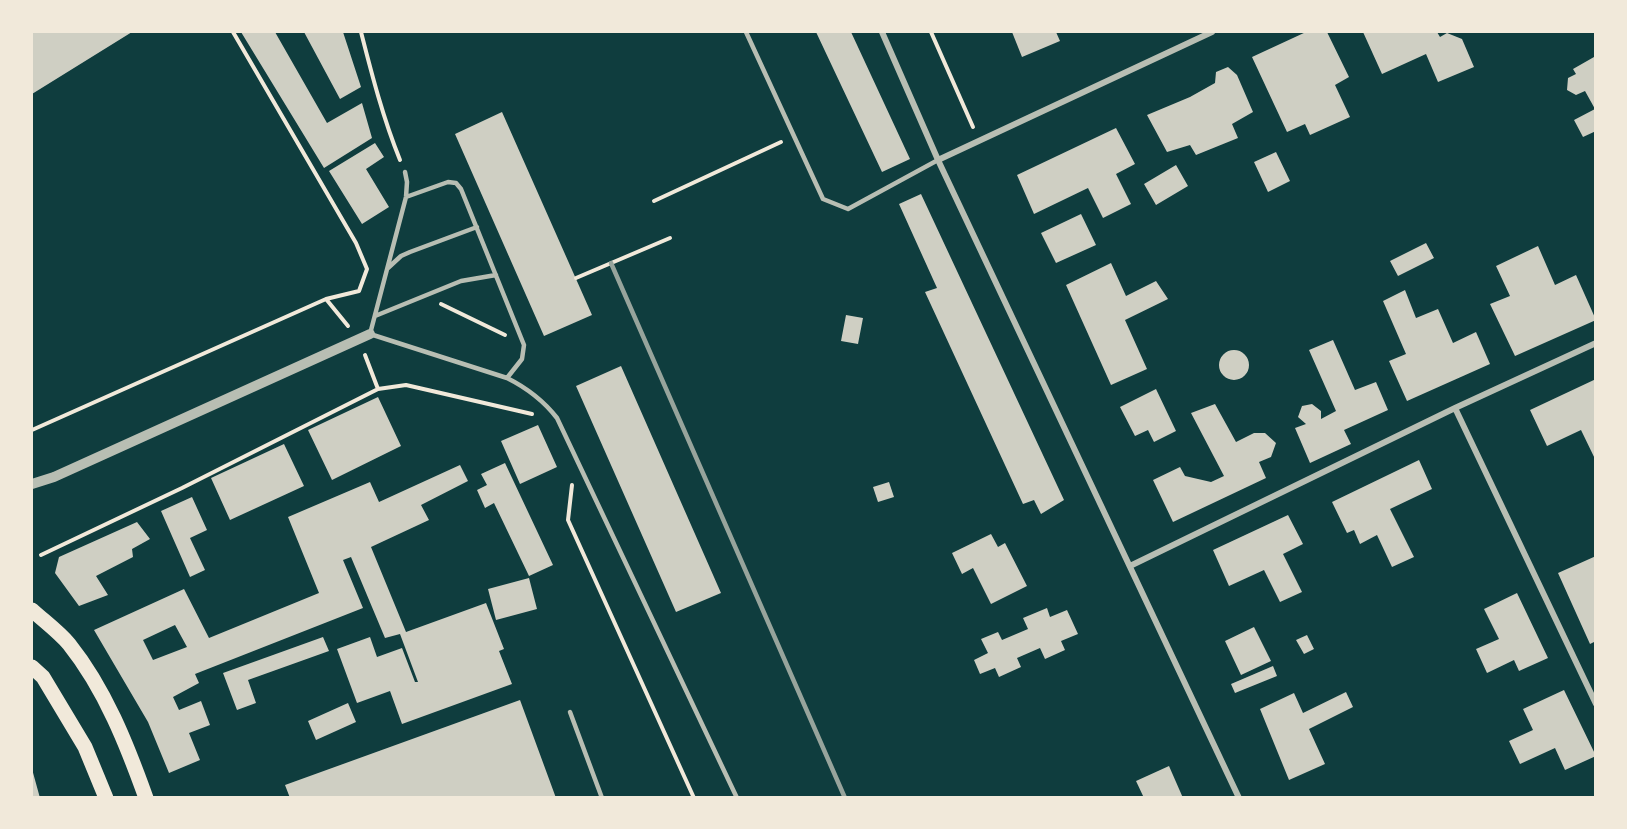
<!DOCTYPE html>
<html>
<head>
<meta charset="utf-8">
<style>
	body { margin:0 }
	#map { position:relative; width:1627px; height:829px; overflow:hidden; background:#0f3d3e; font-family:Rubik,sans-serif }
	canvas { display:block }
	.frame { position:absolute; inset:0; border:33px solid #f1e9da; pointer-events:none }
</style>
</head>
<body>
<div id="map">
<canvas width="1627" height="829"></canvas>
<div class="frame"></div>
</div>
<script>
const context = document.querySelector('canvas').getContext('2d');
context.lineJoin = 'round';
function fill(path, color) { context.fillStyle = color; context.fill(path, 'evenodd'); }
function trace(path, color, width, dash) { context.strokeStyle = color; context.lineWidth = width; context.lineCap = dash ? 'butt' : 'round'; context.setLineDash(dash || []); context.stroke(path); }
const building = new Path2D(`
	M32 32H132L32 94Z
	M241 32H275L327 123 362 103 372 138 324 168Z
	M304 32H343L361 87 340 99Z
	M816 32H851L910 159 882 172Z
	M1012 32H1056L1060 41 1022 57Z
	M1306 32H1327L1349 77 1335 85 1350 117 1310 135 1305 124 1287 132 1252 57Z
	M1363 32H1437L1440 37 1447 33 1462 39 1474 67 1438 82 1426 54 1382 74Z
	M1594 57 1596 60V131L1583 137 1574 120 1595 109 1585 91 1576 95 1567 90 1568 78 1576 74 1573 69Z
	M1228 67 1237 75 1253 112 1232 124 1238 138 1196 155 1190 145 1167 152 1147 115 1190 97 1215 83 1216 72Z
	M502 112 592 315 544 336 455 134Z
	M1116 128 1135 164 1116 174 1131 204 1103 218 1088 188 1034 214 1017 175Z
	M375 143 384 157 366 169 389 207 362 224 329 171Z
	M1276 152 1290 181 1268 192 1254 162Z
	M1176 165 1188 186 1156 205 1144 184Z
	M921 194 1064 500 1041 514 1034 500 1023 504 925 292 937 288 899 204Z
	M1081 214 1096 245 1056 263 1041 233Z
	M1426 243 1434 258 1398 276 1390 261Z
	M1538 246 1555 285 1576 275 1596 320 1515 356 1490 304 1510 296 1496 266Z
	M1111 263 1126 296 1156 281 1168 299 1125 320 1147 369 1111 385 1066 285Z
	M1405 290 1416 318 1438 309 1453 343 1476 332 1490 364 1407 401 1389 361 1406 354 1383 301Z
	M846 315 863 318 858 344 841 341Z
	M1333 340 1355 390 1376 382 1388 410 1344 430 1351 444 1310 463 1295 428 1306 424 1298 417 1302 406 1312 404 1321 411V419L1336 411 1309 350Z
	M1219 365a15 15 0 1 1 30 0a15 15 0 1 1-30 0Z
	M621 366 721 593 676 612 576 386Z
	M1596 379V461L1581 430 1547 446 1530 410Z
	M1156 389 1176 431 1154 442 1148 430 1135 436 1120 407Z
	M378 397 401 446 332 480 308 430Z
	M1215 404 1236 442 1254 433H1265L1276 443 1271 457 1259 462 1266 478 1173 522 1153 480 1180 467 1185 476 1211 482 1224 476 1191 413Z
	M538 425 557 467 520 484 501 441Z
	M284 444 304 486 230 520 211 478Z
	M1419 460 1432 489 1390 509 1414 557 1392 567 1377 535 1360 544 1354 530 1347 533 1332 502Z
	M505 463 553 565 529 576 494 503 485 508 477 490 487 485 481 474Z
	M460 465 468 481 421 505 429 520 371 547 406 632 486 603 504 649 499 651 512 684 402 724 390 691 357 703 337 649 370 637 377 657 402 648 415 682H418L400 634 385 638 351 557 343 560 363 608 195 674 199 683 173 697 179 710 201 701 210 725 189 733 200 760 169 773 148 722 94 630 184 589 209 638 319 593 288 517 370 482 379 502ZM175 625 187 647 153 660 143 640Z
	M889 482 894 497 878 502 873 487Z
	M192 497 207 530 190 538 205 570 190 577 161 511Z
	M1288 515 1303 544 1283 554 1302 592 1280 602 1264 570 1229 586 1213 550Z
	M137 522 150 539 132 549 133 557 96 576 108 595 79 606 55 573 59 557Z
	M991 534 998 547 1005 543 1027 586 991 604 973 568 962 574 952 553Z
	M1596 556V641L1590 644 1558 573Z
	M529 578 537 609 496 620 488 589Z
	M1517 593 1548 658 1519 671 1514 660 1487 673 1476 649 1499 639 1484 609Z
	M1047 608 1050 617 1067 610 1078 634 1061 641 1065 650 1045 659 1040 648 1017 658 1021 667 999 677 995 668 980 674 974 660 988 653 981 639 998 632 1002 640 1028 629 1023 618Z
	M1254 627 1271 661 1241 675 1225 641Z
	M1307 635 1314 649 1304 654 1296 640Z
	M323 637 329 651 248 680 256 703 237 710 223 673Z
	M1273 666 1277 676 1235 693 1231 684Z
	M1564 690 1596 756 1565 770 1555 748 1520 764 1509 741 1533 730 1523 709Z
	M1346 692 1353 707 1309 729 1325 764 1289 780 1260 709 1294 693 1303 713Z
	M520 700 556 798H290L285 785Z
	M348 703 356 722 316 740 308 721Z
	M1169 766 1183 798H1144L1136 781Z
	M32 769 40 798H32Z`);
const path = new Path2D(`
	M233 32 356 243 367 269 359 291 326 299 348 326
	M361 32C372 75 383 118 400 160
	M931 32 973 127
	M654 201 781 142
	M576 278 670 238
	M441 304 505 335
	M365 355 378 389 406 385 532 414
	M32 430 326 299
	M572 485 568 520 694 798
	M41 555 182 488 378 389`);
const service = new Path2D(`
	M746 32 823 199 848 209 938 160
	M405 172 407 182 406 197 370 334 507 378C527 388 543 400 557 418L737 798
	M406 197 448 182 456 183 461 189 524 345 522 359 507 378
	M388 268 401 256 410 252 477 227
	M375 316 461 281 496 275
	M570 712 602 798`);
const minor = new Path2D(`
	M882 32 938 160 1239 798
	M938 160 1212 32
	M1455 408 1596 704
	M1130 566 1455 408 1596 343`);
const tertiary = new Path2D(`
	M32 484 54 477 370 334`);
const primary = new Path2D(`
	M32 610C44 621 59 632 69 644 105 689 127 745 146 798
	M32 667 43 677 85 747 106 798`);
const rail = new Path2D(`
	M611 263 845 798`);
fill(building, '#cfcfc3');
trace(path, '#f1e9da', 4);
trace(service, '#b8beb3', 4.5);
trace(minor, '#b8beb3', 6);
trace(tertiary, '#b8beb3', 10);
trace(primary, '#f1e9da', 15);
trace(rail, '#97a49c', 4.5);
</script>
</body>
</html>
